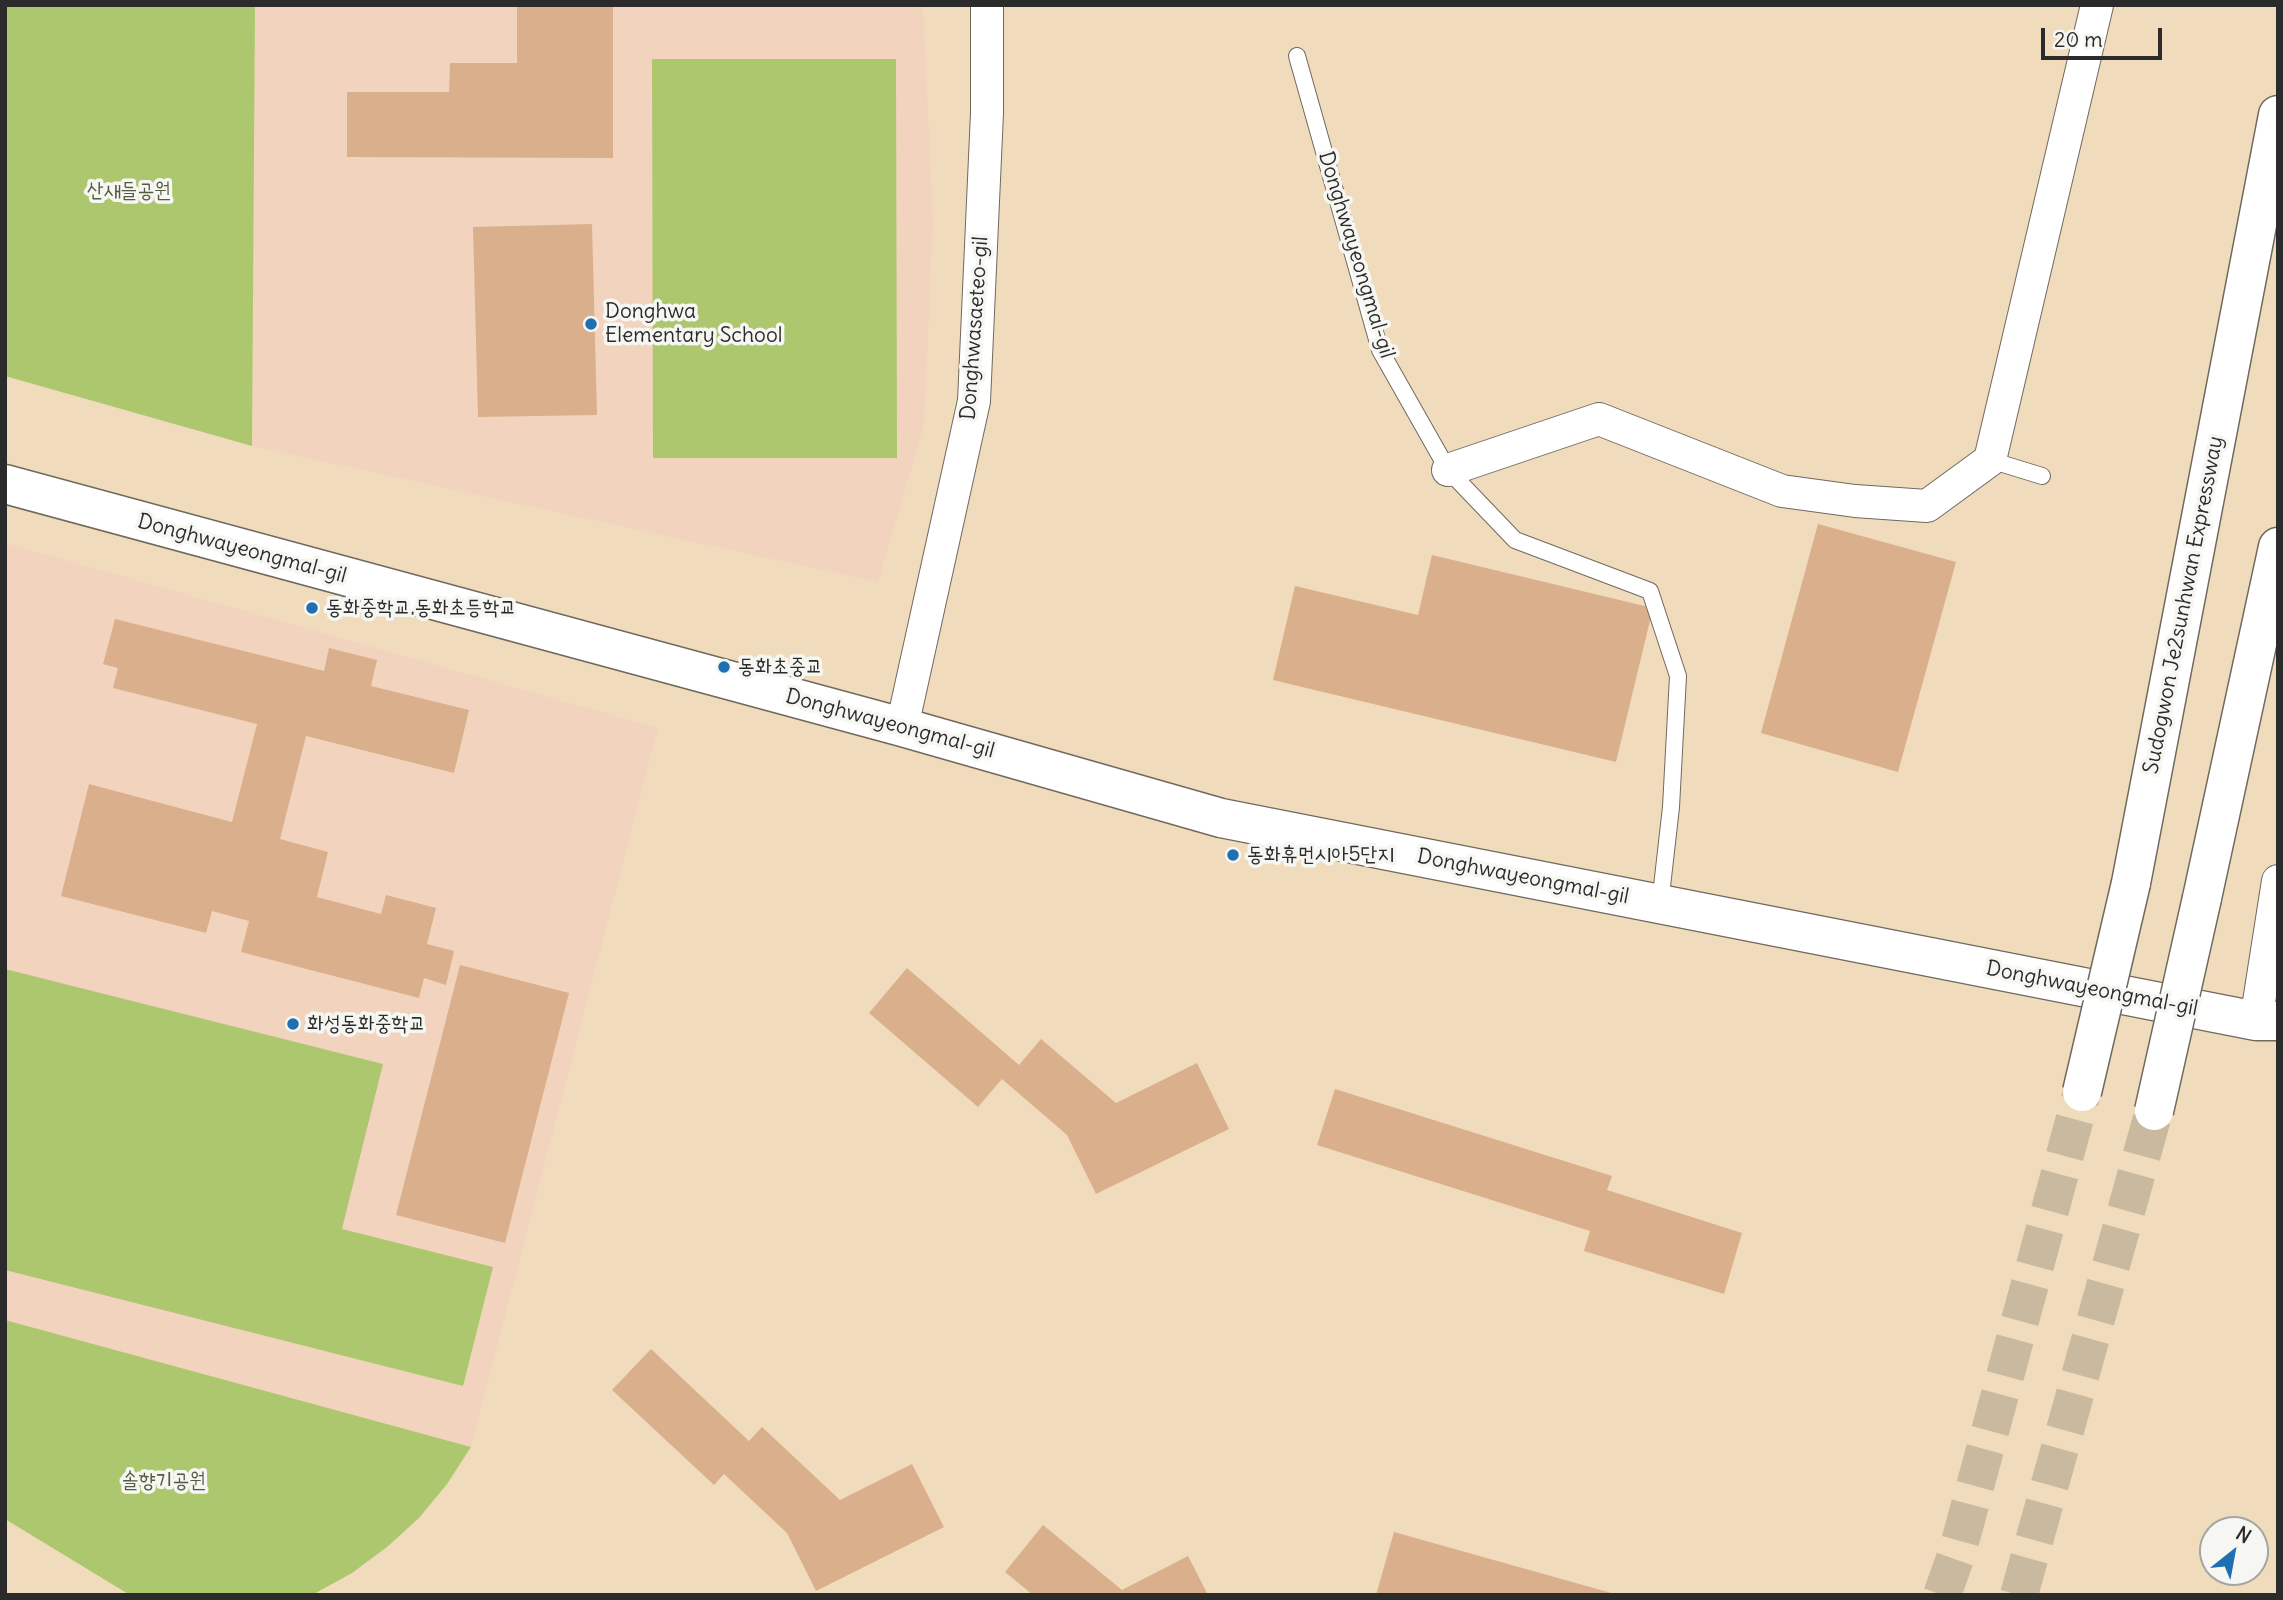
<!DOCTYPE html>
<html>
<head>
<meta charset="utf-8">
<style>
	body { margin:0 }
	#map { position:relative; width:2283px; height:1600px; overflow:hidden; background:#f0dcbc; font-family:Delius,sans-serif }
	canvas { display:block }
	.frame { position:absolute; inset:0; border:7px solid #2b2b2b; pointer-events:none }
	.north { position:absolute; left:2199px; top:1516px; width:70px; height:70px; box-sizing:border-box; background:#f6f6f2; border:2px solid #a5a5a2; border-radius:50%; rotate:31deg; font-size:19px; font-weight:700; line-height:28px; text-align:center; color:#2b2b2b }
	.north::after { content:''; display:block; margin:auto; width:24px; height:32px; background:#1f6fb2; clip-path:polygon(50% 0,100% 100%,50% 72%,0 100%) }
	.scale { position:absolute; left:2041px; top:28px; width:121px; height:32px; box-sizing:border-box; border:4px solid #2b2b2b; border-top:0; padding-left:9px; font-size:21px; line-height:24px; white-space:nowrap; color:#2b2b2b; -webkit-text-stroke:5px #f6f6f2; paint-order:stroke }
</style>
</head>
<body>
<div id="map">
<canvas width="2283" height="1600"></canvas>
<div class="frame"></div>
<div class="north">N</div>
<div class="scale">20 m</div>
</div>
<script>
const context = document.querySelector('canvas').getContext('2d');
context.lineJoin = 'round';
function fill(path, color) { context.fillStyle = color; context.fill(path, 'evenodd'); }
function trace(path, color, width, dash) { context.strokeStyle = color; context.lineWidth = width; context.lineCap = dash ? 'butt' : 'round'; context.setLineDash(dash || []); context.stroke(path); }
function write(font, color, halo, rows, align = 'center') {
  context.font = font + ' Delius,"Poor Story",sans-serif'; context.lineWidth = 7; context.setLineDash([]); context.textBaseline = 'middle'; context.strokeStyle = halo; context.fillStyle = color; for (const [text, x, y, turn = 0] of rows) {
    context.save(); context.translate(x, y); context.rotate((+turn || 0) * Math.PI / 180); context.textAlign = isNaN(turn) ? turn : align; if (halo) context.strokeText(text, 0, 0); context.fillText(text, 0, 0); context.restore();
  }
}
const built = new Path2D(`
	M255 5H923L933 222 924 425 878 582 252 446Z
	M5 543 658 728 471 1447 5 1320Z`);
const green = new Path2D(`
	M5 5H255L252 446 5 376Z
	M652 59H896L897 458H653Z
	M5 969 383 1064 342 1229 493 1267 463 1386 5 1270Z
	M5 1320 471 1447 447 1484 419 1518 387 1547 352 1573 312 1595H130L5 1519Z`);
const building = new Path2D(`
	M517 5H613V158L347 157V92H449L450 63H517Z
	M592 224 597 415 478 417 473 227Z
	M1818 524 1956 562 1898 772 1761 733Z
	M1432 555 1653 608 1616 762 1273 680 1295 586 1418 615Z
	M115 619 324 671 329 648 377 660 371 686 469 710 454 773 306 736 280 839 328 852 317 897 381 914 386 895 436 908 427 944 454 951 446 985 424 978 419 998 241 952 249 921 212 911 206 933 61 896 89 784 232 822 257 724 113 688 118 668 103 664Z
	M460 965 569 993 505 1243 396 1215Z
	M907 968 1019 1065 1041 1039 1116 1103 1197 1063 1229 1129 1096 1194 1067 1135 1002 1079 978 1107 869 1013Z
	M1335 1089 1612 1176 1607 1190 1742 1233 1724 1294 1584 1251 1590 1231 1317 1145Z
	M651 1349 749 1441 762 1427 840 1500 912 1464 944 1527 816 1591 787 1533 724 1474 714 1485 612 1390Z
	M1043 1525 1122 1590 1188 1556 1208 1595H1033L1005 1572Z
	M1394 1532 1615 1594V1595H1376Z`);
const motorwayTunnel = new Path2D(`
	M1942 1595 1957 1553 2082 1092
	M2019 1595 2154 1111`);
const service = new Path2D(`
	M1297 56 1380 350 1448 470 1515 540 1650 591 1678 676 1671 807 1660 904
	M1990 460 2042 476`);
const minor = new Path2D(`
	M1448 470 1599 419 1782 491 1855 501 1927 506 1990 460 2097 5
	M902 727 974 401 987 113V5
	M2256 1021 2278 881`);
const tertiary = new Path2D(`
	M5 484 902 727 1221 818 2256 1021H2278`);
const motorway = new Path2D(`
	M2131 883 2278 115
	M2202 898 2278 547`);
const motorwayBridge = new Path2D(`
	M2082 1092 2131 883
	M2154 1111 2202 898`);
const markers = [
	[591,324,7,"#1f6fb2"],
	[312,608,7,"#1f6fb2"],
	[724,667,7,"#1f6fb2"],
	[1233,855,7,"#1f6fb2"],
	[293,1024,7,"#1f6fb2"]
];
const parkNames = [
	["산새들공원",129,191],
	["솔향기공원",164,1481]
];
const streetNames = [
	["Donghwayeongmal-gil",1356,255,73],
	["Donghwasaeteo-gil",975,328,-86],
	["Donghwayeongmal-gil",242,549,15],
	["Sudogwon Je2sunhwan Expressway",2184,605,-79],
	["Donghwayeongmal-gil",890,724,15],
	["Donghwayeongmal-gil",1523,877,11],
	["Donghwayeongmal-gil",2092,989,11]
];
const poiNames = [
	["Donghwa",605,312],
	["Elementary School",605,336],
	["동화중학교.동화초등학교",326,608],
	["동화초중교",738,667],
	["동화휴먼시아5단지",1247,855],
	["화성동화중학교",307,1024]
];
fill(built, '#f2d4be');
fill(green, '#acc76e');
fill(building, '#daaf8b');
trace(motorwayTunnel, '#c9b99f', 38, [38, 19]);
trace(service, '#70695e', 18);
trace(minor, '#70695e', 34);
trace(tertiary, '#70695e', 41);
trace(motorway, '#70695e', 41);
trace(service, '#fff', 16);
trace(minor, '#fff', 32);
trace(tertiary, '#fff', 38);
trace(motorway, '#fff', 38);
trace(motorwayBridge, '#70695e', 41, []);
trace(motorwayBridge, '#fff', 38);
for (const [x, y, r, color] of markers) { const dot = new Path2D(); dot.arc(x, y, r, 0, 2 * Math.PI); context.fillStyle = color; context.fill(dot); trace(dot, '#f6f6f2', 2.5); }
write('21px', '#525a3f', '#f6f6f2', parkNames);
write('21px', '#2b2b2b', '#f6f6f2', streetNames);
write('21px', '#2b2b2b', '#f6f6f2', poiNames, 'left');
</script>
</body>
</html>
